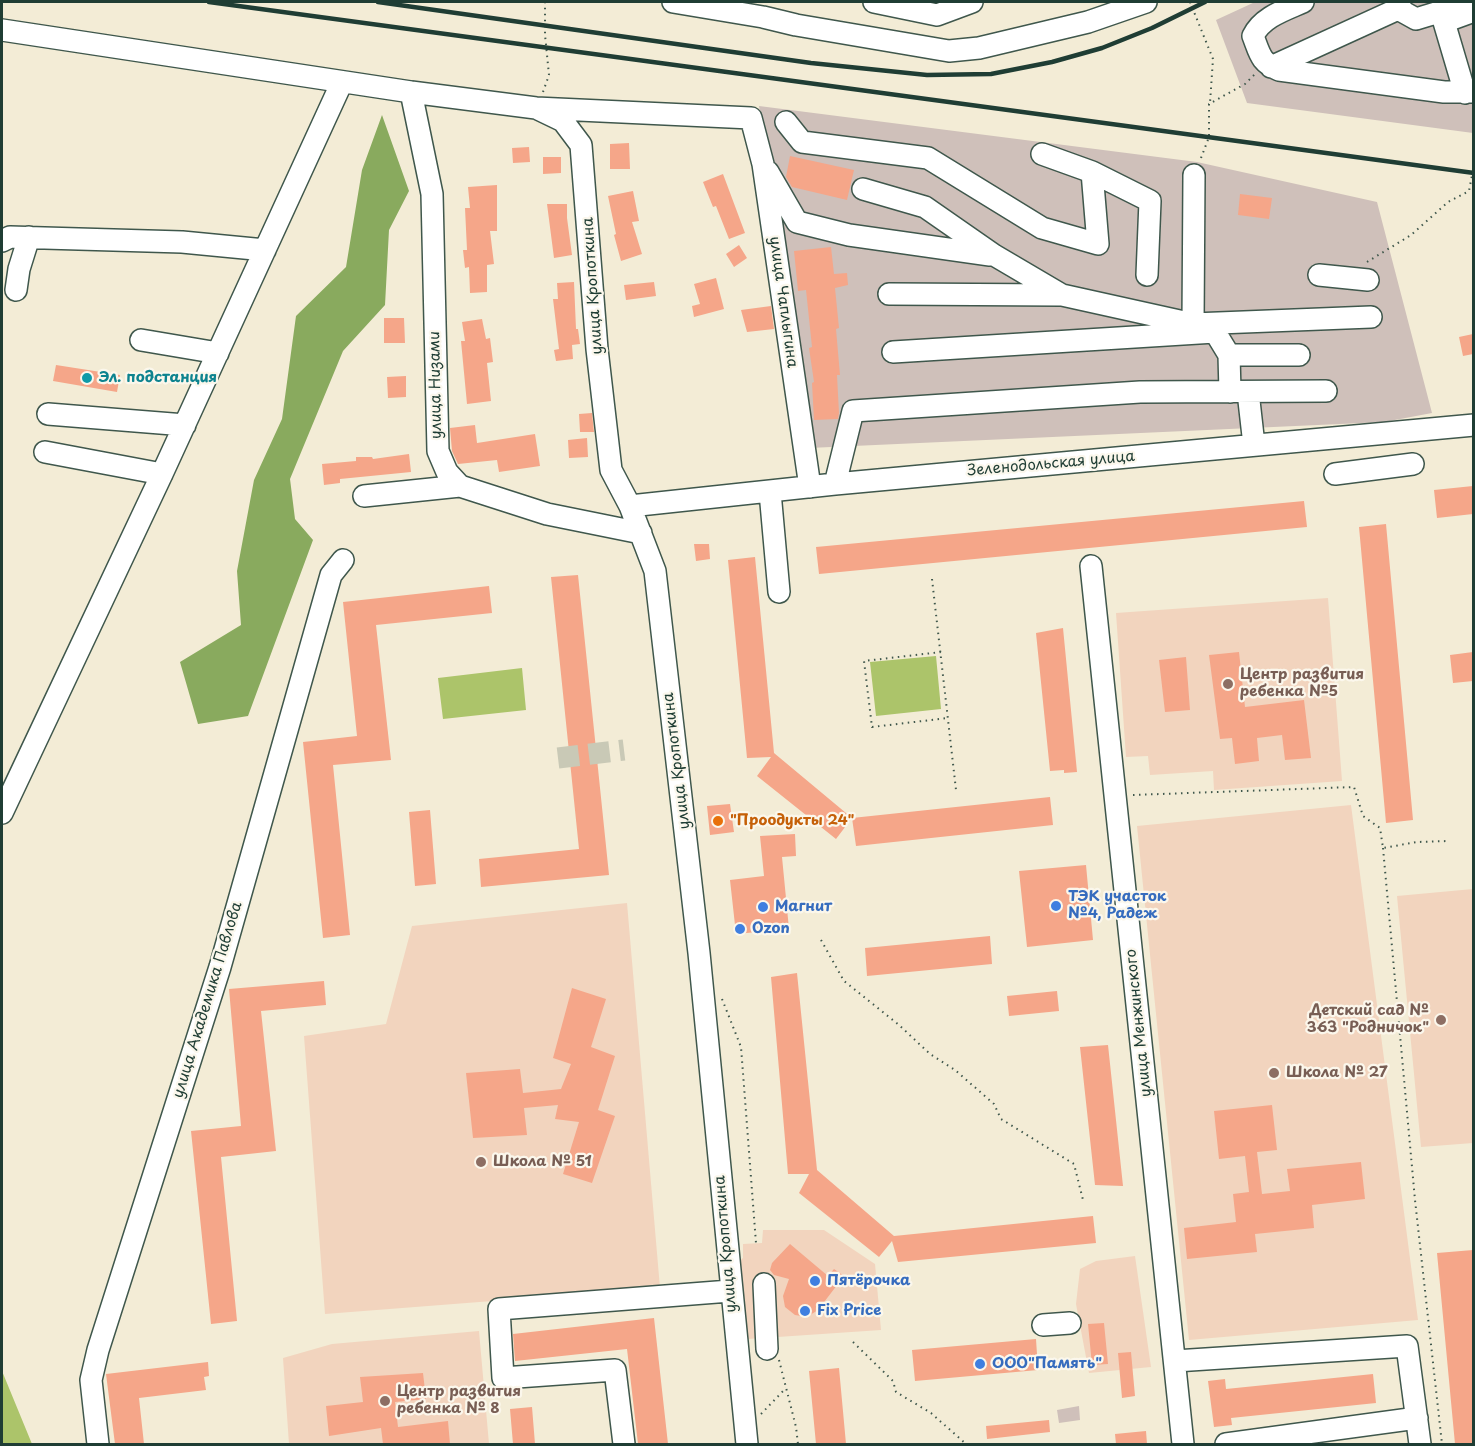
<!DOCTYPE html>
<html>
<head>
<meta charset="utf-8">
<style>
	body { margin:0 }
	#map { position:relative; width:1475px; height:1446px; overflow:hidden; background:#f3ecd6; font-family:"Playpen Sans",sans-serif }
	canvas { display:block }
	.frame { position:absolute; inset:0; border:3px solid #1f3d34; pointer-events:none }
</style>
</head>
<body>
<div id="map">
<canvas width="1475" height="1446"></canvas>
<div class="frame"></div>
</div>
<script>
const context = document.querySelector('canvas').getContext('2d');
context.lineJoin = 'round';
function fill(path, color) { context.fillStyle = color; context.fill(path, 'evenodd'); }
function trace(path, color, width, dash) { context.strokeStyle = color; context.lineWidth = width; context.lineCap = dash ? 'butt' : 'round'; context.setLineDash(dash || []); context.stroke(path); }
function write(font, color, halo, rows, align = 'center') {
  context.font = font + ' "Playpen Sans",sans-serif'; context.lineWidth = 4.5; context.setLineDash([]); context.textBaseline = 'middle'; context.strokeStyle = halo; context.fillStyle = color; for (const [text, x, y, turn = 0] of rows) {
    context.save(); context.translate(x, y); context.rotate((+turn || 0) * Math.PI / 180); context.textAlign = isNaN(turn) ? turn : align; if (halo) context.strokeText(text, 0, 0); context.fillText(text, 0, 0); context.restore();
  }
}
const built = new Path2D(`
	M1328 598 1342 781 1214 790 1213 771 1150 775 1148 756 1126 757 1116 613Z
	M1351 805 1418 1320 1189 1340 1137 826Z
	M1473 889V1143L1421 1147 1397 896Z
	M627 903 660 1288 325 1314 304 1036 386 1024 412 926Z
	M763 1230H824L875 1264 881 1330 748 1339 743 1334 738 1262 743 1258V1244L762 1243Z
	M1135 1256 1151 1367 1089 1373 1076 1304 1080 1269 1096 1261Z
	M479 1331 489 1444H289L283 1358 332 1344Z`);
const industrial = new Path2D(`
	M1255 2H1473V133L1247 103 1216 20Z
	M759 106 1197 162 1377 202 1432 413 1384 422 809 448Z
	M1079 1406 1080 1420 1059 1423 1057 1410Z`);
const green = new Path2D(`
	M936 656 941 709 876 716 870 662Z
	M522 668 526 710 443 719 438 678Z
	M2 1371 32 1444H2Z`);
const forest = new Path2D(`
	M382 115 409 191 389 230 385 305 343 351 290 479 295 519 313 540 248 716 198 724 180 662 241 625 237 571 254 480 282 419 296 316 346 267 362 170Z`);
const building = new Path2D(`
	M629 143 630 169H610V144Z
	M529 147 530 162 513 163 512 148Z
	M790 156 854 170 847 200 792 187 786 177Z
	M543 157H561V173L543 174Z
	M723 174 745 233 729 239 716 206 713 207 703 182Z
	M497 185V231H490L494 264 487 265V292L470 293 469 267 465 268 463 250H467L465 208H470L468 187Z
	M633 191 639 221 632 222 642 254 621 261 614 235 616 234 608 196Z
	M1240 194 1272 198 1269 219 1238 215Z
	M547 204H567V218L572 255 554 258Z
	M739 245 747 258 734 267 726 254Z
	M831 247 834 274 847 273 848 285 835 288 839 328 836 329 840 375H837L839 413 838 419 814 420 812 383 814 382 809 348 812 347 806 290 798 291 794 251Z
	M716 278 724 309 694 317 692 306 700 304 694 284Z
	M574 282 576 329H578L580 344 572 345 573 359 556 361 554 350 559 349 553 299H558L557 283Z
	M654 282 656 296 626 300 624 285Z
	M771 306 774 329 747 332 741 310Z
	M384 318H404L405 343H384Z
	M482 319 486 339 490 338 493 362 487 363 491 401 467 404 461 341H465L462 322Z
	M1473 334V354L1463 356 1459 337Z
	M56 365 120 375 117 392 53 381Z
	M406 376V397L388 398 387 377Z
	M592 413 594 432H580L579 414Z
	M475 425 477 443 535 434 540 466 499 472 497 460 458 464 452 451 450 428Z
	M587 438 588 457 569 458 568 440Z
	M409 454 411 472 340 479V483L324 485 322 464 356 461V457H372L373 459Z
	M1473 486V514L1437 518 1434 490Z
	M1304 501 1307 527 819 574 816 547Z
	M1386 524 1413 820 1386 823 1359 527Z
	M694 544H709L710 559 696 561Z
	M755 557 774 753 852 818 1050 797 1053 825 856 846 852 818 836 839 757 776 771 757 747 758 728 560Z
	M578 575 609 875 481 887 479 859 579 849 551 577Z
	M489 586 492 613 376 625 391 760 333 765 350 935 323 938 303 742 357 736 343 602Z
	M1063 628 1077 772 1064 773V770L1050 771 1036 633Z
	M1239 652 1245 707 1304 700 1311 758 1285 760 1282 735 1257 738 1259 761 1235 764 1232 738 1220 739 1209 655Z
	M1473 652V681L1453 683 1450 655Z
	M1186 657 1190 710 1165 712 1159 660Z
	M730 804 734 832 710 835 707 806Z
	M430 810 436 884 415 886 409 812Z
	M795 834 796 856 782 857 789 929 736 934 730 880 764 876 760 836Z
	M1086 865 1093 940 1027 947 1019 871Z
	M990 936 992 964 867 976 865 948Z
	M797 973 817 1170 894 1236 1093 1216 1096 1243 898 1262 892 1241 879 1257 799 1193 809 1174H788L771 977Z
	M324 981 326 1005 261 1011 276 1151 221 1157 237 1321 211 1324 191 1131 241 1126 229 989Z
	M572 988 606 999 591 1047 615 1056 598 1110 615 1116 592 1183 563 1174 579 1122 555 1119 558 1105 524 1108 527 1135 473 1138 466 1073 520 1069 523 1093 561 1089 571 1064 553 1058Z
	M1057 991 1059 1011 1009 1016 1007 996Z
	M1108 1045 1123 1186 1095 1185 1080 1047Z
	M1272 1105 1277 1150 1257 1152 1262 1194 1290 1191 1287 1169 1361 1162 1365 1199 1312 1205 1314 1228 1255 1234 1257 1252 1187 1259 1184 1228 1236 1222 1233 1194 1249 1192 1245 1156 1219 1159 1214 1111Z
	M790 1244 828 1276 834 1269 844 1276 818 1310 807 1317 795 1315 785 1307 783 1296 789 1279 774 1275 770 1270 772 1263Z
	M1473 1250V1444H1455L1437 1253Z
	M654 1318 668 1444H638L627 1349 515 1361 513 1334Z
	M1104 1323 1108 1364 1092 1365 1088 1324Z
	M1036 1339 1038 1370 915 1381 912 1350Z
	M1131 1352 1135 1396 1122 1398 1118 1353Z
	M208 1362 209 1376 204 1377 206 1390 139 1398 144 1444H115L106 1374Z
	M839 1368 846 1444H816L809 1371Z
	M423 1373 426 1399 395 1402 398 1427 448 1421 450 1444H383L381 1428 329 1436 326 1406 363 1402 360 1377Z
	M1373 1374 1376 1403 1231 1418 1232 1425 1214 1427 1208 1381 1225 1379 1226 1389Z
	M532 1407 535 1444H513L510 1409Z
	M1049 1420 1050 1432 987 1439 986 1426Z
	M1146 1431 1147 1444H1116L1115 1434Z`);
const minorTunnel = new Path2D(`
	M558 758 624 750`);
const path = new Path2D(`
	M1190 2 1213 59 1210 103
	M543 92 549 75 545 35V2
	M1201 158 1209 137V104L1245 84 1255 74
	M1367 262 1411 235 1448 202 1469 191 1474 165
	M932 579 956 790
	M941 652 864 661 872 727 948 718
	M1133 795 1354 787 1363 816 1380 828 1383 848 1417 842 1449 841
	M1383 848 1415 1200 1442 1444
	M821 940 844 981 899 1025 930 1054 955 1070 994 1104 1001 1119 1074 1164 1083 1200
	M722 999 741 1047 756 1243
	M853 1342 893 1381 896 1392 931 1413 966 1444
	M779 1360 796 1427 798 1444
	M761 1414 786 1388`);
const minor = new Path2D(`
	M673 2 763 17 796 25 949 51 979 48 1088 22 1146 2
	M874 2 937 15 972 2
	M1303 2C1285 10 1262 17 1253 36 1260 54 1260 62 1279 70L1444 92H1474
	M1398 9 1416 19 1439 12 1457 2
	M2 30 411 92 536 108 751 118 763 164 810 487
	M1271 67 1398 9 1400 2
	M411 92 432 194 438 451 447 472 460 486 547 514 641 533
	M1465 93 1444 22 1474 11
	M536 108 563 121 581 145 597 349 611 470 630 506 655 571 699 953 747 1444
	M786 122 802 142 928 158 1042 228 1098 244 1092 172 1042 154
	M768 172 797 222 849 235 990 255
	M1092 172 1150 201 1147 275
	M1194 175 1193 324 1371 317
	M863 189 925 207 994 255 1062 295 1193 324
	M2 241 10 237 182 242 265 250
	M1319 275 1368 280
	M16 290 19 269 29 237
	M889 294 1061 295
	M141 340 218 353
	M893 352 1215 332 1229 355H1299
	M1229 355 1230 392
	M1248 392 1254 445
	M48 414 185 425
	M45 452 162 474
	M1335 474 1413 464
	M835 484 853 411 1140 392 1326 391
	M770 492 779 592
	M364 496 460 486
	M630 506 835 484 1474 425
	M1091 566 1183 1444
	M2 813 162 474 342 82
	M764 1284 767 1349
	M1043 1325 1070 1323
	M1175 1361 1407 1346 1420 1444
	M98 1444 91 1380 98 1350 220 967 331 575 343 560
	M624 1444 615 1370 503 1378 499 1309 730 1291
	M1226 1444 1417 1418`);
const rail = new Path2D(`
	M209 2 1474 173
	M378 2 811 63 927 75 991 74 1052 62 1102 48 1152 28 1205 2`);
const markers = [
	[87,378,6,"#0f9aa8"],
	[1228,684,6,"#8d6e63"],
	[718,821,6,"#e8710a"],
	[1056,906,6,"#3f7fe0"],
	[763,907,6,"#3f7fe0"],
	[740,929,6,"#3f7fe0"],
	[1441,1020,6,"#8d6e63"],
	[1274,1073,6,"#8d6e63"],
	[481,1162,6,"#8d6e63"],
	[815,1281,6,"#3f7fe0"],
	[805,1311,6,"#3f7fe0"],
	[980,1364,6,"#3f7fe0"],
	[385,1401,6,"#8d6e63"]
];
const streetNames = [
	["улица Кропоткина",593,286,-94],
	["улица Чаплыгина",783,302,82],
	["улица Низами",436,385,-91],
	["Зеленодольская улица",1051,464,-5],
	["улица Кропоткина",677,761,-97],
	["улица Академика Павлова",208,1000,-73],
	["улица Менжинского",1139,1023,-96],
	["улица Кропоткина",726,1244,-95]
];
const cultureNames = [
	["Эл. подстанция",99,378]
];
const educationNames = [
	["Центр развития",1240,675],
	["ребенка №5",1240,692],
	["Детский сад №",1429,1011,"right"],
	["363 \"Родничок\"",1429,1028,"right"],
	["Школа № 27",1286,1073],
	["Школа № 51",493,1162],
	["Центр развития",397,1392],
	["ребенка № 8",397,1409]
];
const foodNames = [
	["\"Проодукты 24\"",730,821]
];
const shopNames = [
	["ТЭК участок",1068,897],
	["№4, Радеж",1068,914],
	["Магнит",775,907],
	["Ozon",752,929],
	["Пятёрочка",827,1281],
	["Fix Price",817,1311],
	["ООО\"Память\"",992,1364]
];
fill(built, '#f2d4be');
fill(industrial, '#cfc0ba');
fill(green, '#acc46a');
fill(forest, '#89aa5e');
fill(building, '#f5a689');
trace(minorTunnel, '#c9c9b6', 21, [21, 10]);
trace(minor, '#3f574c', 24);
trace(path, '#3f574c', 2, [1.5, 4.5]);
trace(minor, '#fff', 21);
trace(rail, '#1f3d34', 4.5);
for (const [x, y, r, color] of markers) { const dot = new Path2D(); dot.arc(x, y, r, 0, 2 * Math.PI); context.fillStyle = color; context.fill(dot); trace(dot, '#fbf7ec', 2); }
write('15px', '#1f3d34', '#fbf7ec', streetNames);
write('bold 15px', '#0d838f', '#fbf7ec', cultureNames, 'left');
write('bold 15px', '#785e54', '#fbf7ec', educationNames, 'left');
write('bold 15px', '#c56008', '#fbf7ec', foodNames, 'left');
write('bold 15px', '#366cbe', '#fbf7ec', shopNames, 'left');
</script>
</body>
</html>
